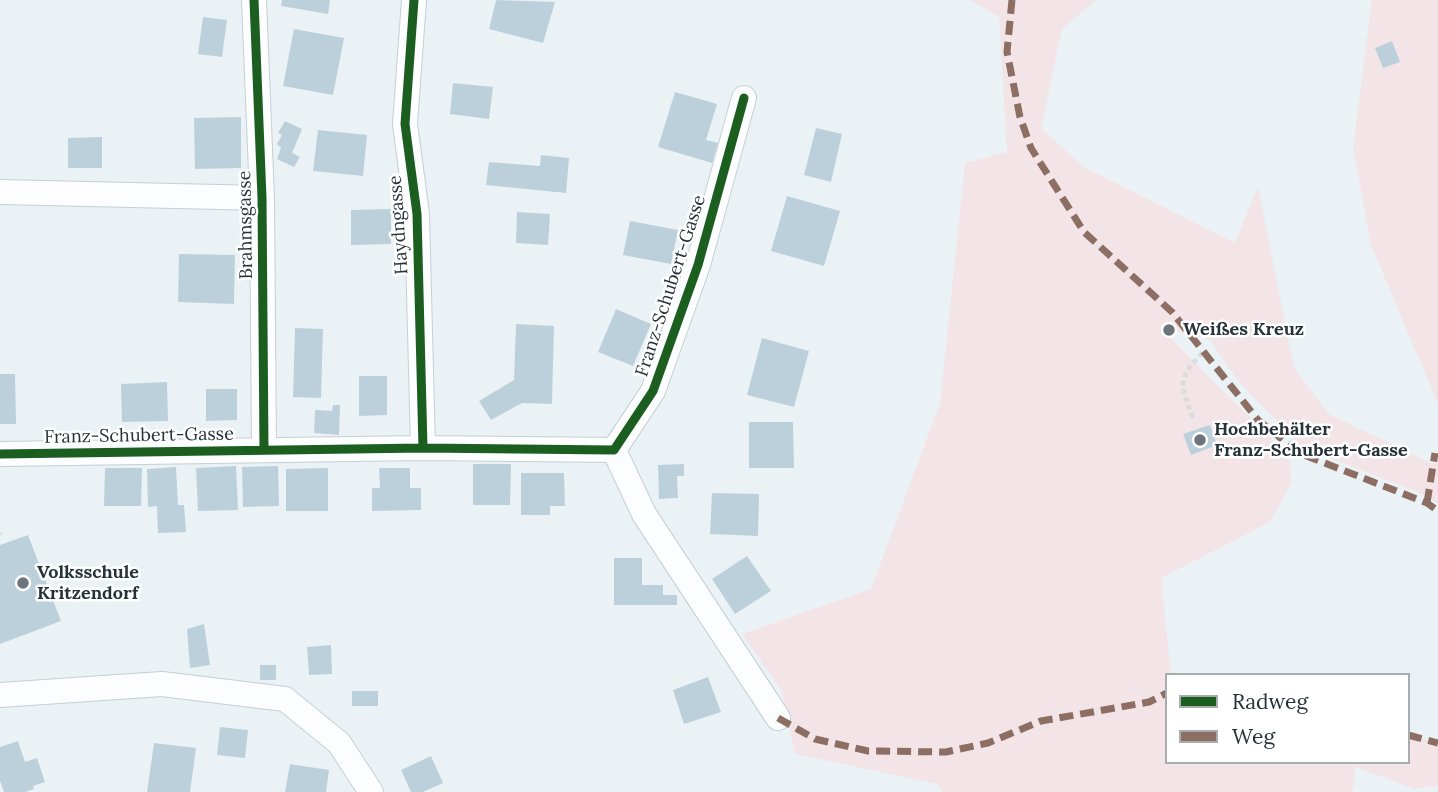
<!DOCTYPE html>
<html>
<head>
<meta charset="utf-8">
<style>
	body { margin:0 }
	#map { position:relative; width:1438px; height:792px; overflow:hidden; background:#ebf2f6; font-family:Lora,serif }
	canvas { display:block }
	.legend { position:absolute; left:1165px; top:673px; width:245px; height:91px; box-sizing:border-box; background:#fff; border:2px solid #a8adb0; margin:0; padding:9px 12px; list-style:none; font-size:21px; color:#263239 }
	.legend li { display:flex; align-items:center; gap:14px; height:35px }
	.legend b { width:35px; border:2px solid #a8adb0 }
</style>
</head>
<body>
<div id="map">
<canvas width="1438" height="792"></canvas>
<ul class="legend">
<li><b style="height:9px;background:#1b5e20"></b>Radweg</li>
<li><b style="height:9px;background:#8d6e63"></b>Weg</li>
</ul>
</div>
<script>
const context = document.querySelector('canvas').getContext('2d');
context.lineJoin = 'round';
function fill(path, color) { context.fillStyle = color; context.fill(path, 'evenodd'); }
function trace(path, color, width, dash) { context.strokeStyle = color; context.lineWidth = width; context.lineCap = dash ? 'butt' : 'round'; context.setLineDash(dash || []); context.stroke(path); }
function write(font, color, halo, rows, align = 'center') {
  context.font = font + ' Lora,serif'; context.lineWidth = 5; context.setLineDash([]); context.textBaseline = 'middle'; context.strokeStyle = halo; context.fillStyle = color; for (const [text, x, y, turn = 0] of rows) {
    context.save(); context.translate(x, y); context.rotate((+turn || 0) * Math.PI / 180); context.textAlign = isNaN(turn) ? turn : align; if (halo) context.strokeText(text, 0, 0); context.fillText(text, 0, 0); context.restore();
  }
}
const green = new Path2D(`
	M970 0H1096L1062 29 1041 128 1084 167 1235 243 1258 187 1294 368 1329 414 1433 464 1438 461V504L1422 494 1302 447 1239 382 1209 339 1161 328 1289 457 1292 482 1270 522 1161 578 1171 675H1167V762H1408V735L1438 743V786L1414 789 1356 767 1352 792H943L937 784 795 754 781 690 742 634 871 589 940 403 965 163 1007 152 999 17Z
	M1372 0H1438V404L1371 245 1353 147Z`);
const building = new Path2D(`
	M282 0H330L328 14 281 6Z
	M496 0 555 2 543 43 489 29Z
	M203 17 227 20 222 57 198 54Z
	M294 29 344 38 333 95 283 86Z
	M1392 41 1400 62 1383 68 1375 48Z
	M453 83 493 87 489 119 450 114Z
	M675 92 717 104 706 140 718 143 712 163 658 147Z
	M241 117V168L195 169 194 118Z
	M285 121 302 129 292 153 300 157 294 167 277 159 281 148 277 144 282 135 278 133Z
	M816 128 842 134 831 182 804 175Z
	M318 130 367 135 363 176 313 171Z
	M102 137V168H68V138Z
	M541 155 569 158 566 193 486 185 489 162 540 166Z
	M787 196 840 211 824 266 771 251Z
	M391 209V244L351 245V210Z
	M517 212 550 214 548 245 516 243Z
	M630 221 678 230 671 264 623 255Z
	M179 254 235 255 234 304 178 302Z
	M616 309 651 324 633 366 598 352Z
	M516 324 554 326 552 404 522 403 491 420 479 401 514 380Z
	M295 328 323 329 321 398 293 397Z
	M762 338 809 351 794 407 747 395Z
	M0 374H15L16 424H0Z
	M359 376H387V415L359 416Z
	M167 382 168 421 122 422 121 384Z
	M206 389H237V420L206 421Z
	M333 405H340L339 435 314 433 315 410 332 411Z
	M749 422H793L794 468H749Z
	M1210 425 1217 445 1191 455 1183 434Z
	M473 464H511L510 505H473Z
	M684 464V476H677L678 498 659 499 658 465Z
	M236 466 238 510 198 511 196 468Z
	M278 466 279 506 243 507 242 467Z
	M176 467 178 505H184L186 532 158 533 157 506 148 507 147 469Z
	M105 468H142L141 506H104Z
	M328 468V511H286V469Z
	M379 468H410V488H421V510L372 511V488H380Z
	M521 473H564L565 506H550V515H521Z
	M712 493 759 494 758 536 710 534Z
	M28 535 61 621 0 644V545Z
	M747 556 771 591 735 614 712 579Z
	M614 558H642V585H663V595H677V605H614Z
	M204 624 210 665 190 668 187 629Z
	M331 645 332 674 309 675 307 647Z
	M260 665H276V680H260Z
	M708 677 721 712 684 724 673 690Z
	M352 691H378V706H352Z
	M220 727 248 730 245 758 217 755Z
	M18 741 25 762 37 758 45 782 33 786 34 789 25 792H4L0 781V747Z
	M154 743 196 748 190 792H147Z
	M431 756 443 783 423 792H411L401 770Z
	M290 764 329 770 326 792H285Z`);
const path = new Path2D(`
	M1193 418C1180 384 1177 379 1203 352
	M0 534 1 535`);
const minor = new Path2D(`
	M254 0 262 198 264 450
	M414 0 405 124 417 214 423 448
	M0 192 262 198
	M614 450 644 514 778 718
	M0 454 423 448 614 450 653 391 698 265 744 98
	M0 695 162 684 285 699 339 743 371 792`);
const quiet = new Path2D(`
	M1012 0 1007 52 1020 117 1031 148 1084 232 1172 312 1258 420 1299 453 1427 503 1438 511
	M1427 503 1435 453
	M778 718 815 739 868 751 946 752 988 743 1041 721 1149 702 1167 693
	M1408 735 1438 743`);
const cycleway = new Path2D(`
	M254 0 262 198 264 450
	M414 0 405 124 417 214 423 448
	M0 454 423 448 614 450 653 391 698 265 744 98`);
const markers = [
	[1169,330,7,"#6b757b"],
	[1200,440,7,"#6b757b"],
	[23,583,7,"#6b757b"]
];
const streetNames = [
	["Brahmsgasse",246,225,-91],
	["Haydngasse",399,225,-94],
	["Franz-Schubert-Gasse",671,286,-72],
	["Franz-Schubert-Gasse",139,436,-1]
];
const poiNames = [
	["Weißes Kreuz",1183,330],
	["Hochbehälter",1214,430],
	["Franz-Schubert-Gasse",1214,451],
	["Volksschule",37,573],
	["Kritzendorf",37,594]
];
fill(green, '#f3e4e7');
fill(building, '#bcd0dc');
trace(minor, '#c6cfd4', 26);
trace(path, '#d9dbdc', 4.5, [5, 3.5]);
trace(minor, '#fcfdfe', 24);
trace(quiet, '#8d6e63', 7, [14, 7]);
trace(cycleway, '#1b5e20', 9);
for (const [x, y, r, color] of markers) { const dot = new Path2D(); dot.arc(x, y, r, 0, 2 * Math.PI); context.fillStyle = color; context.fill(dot); trace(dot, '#fff', 2.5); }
write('18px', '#263239', '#fff', streetNames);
write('bold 18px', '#263239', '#fff', poiNames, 'left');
</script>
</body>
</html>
